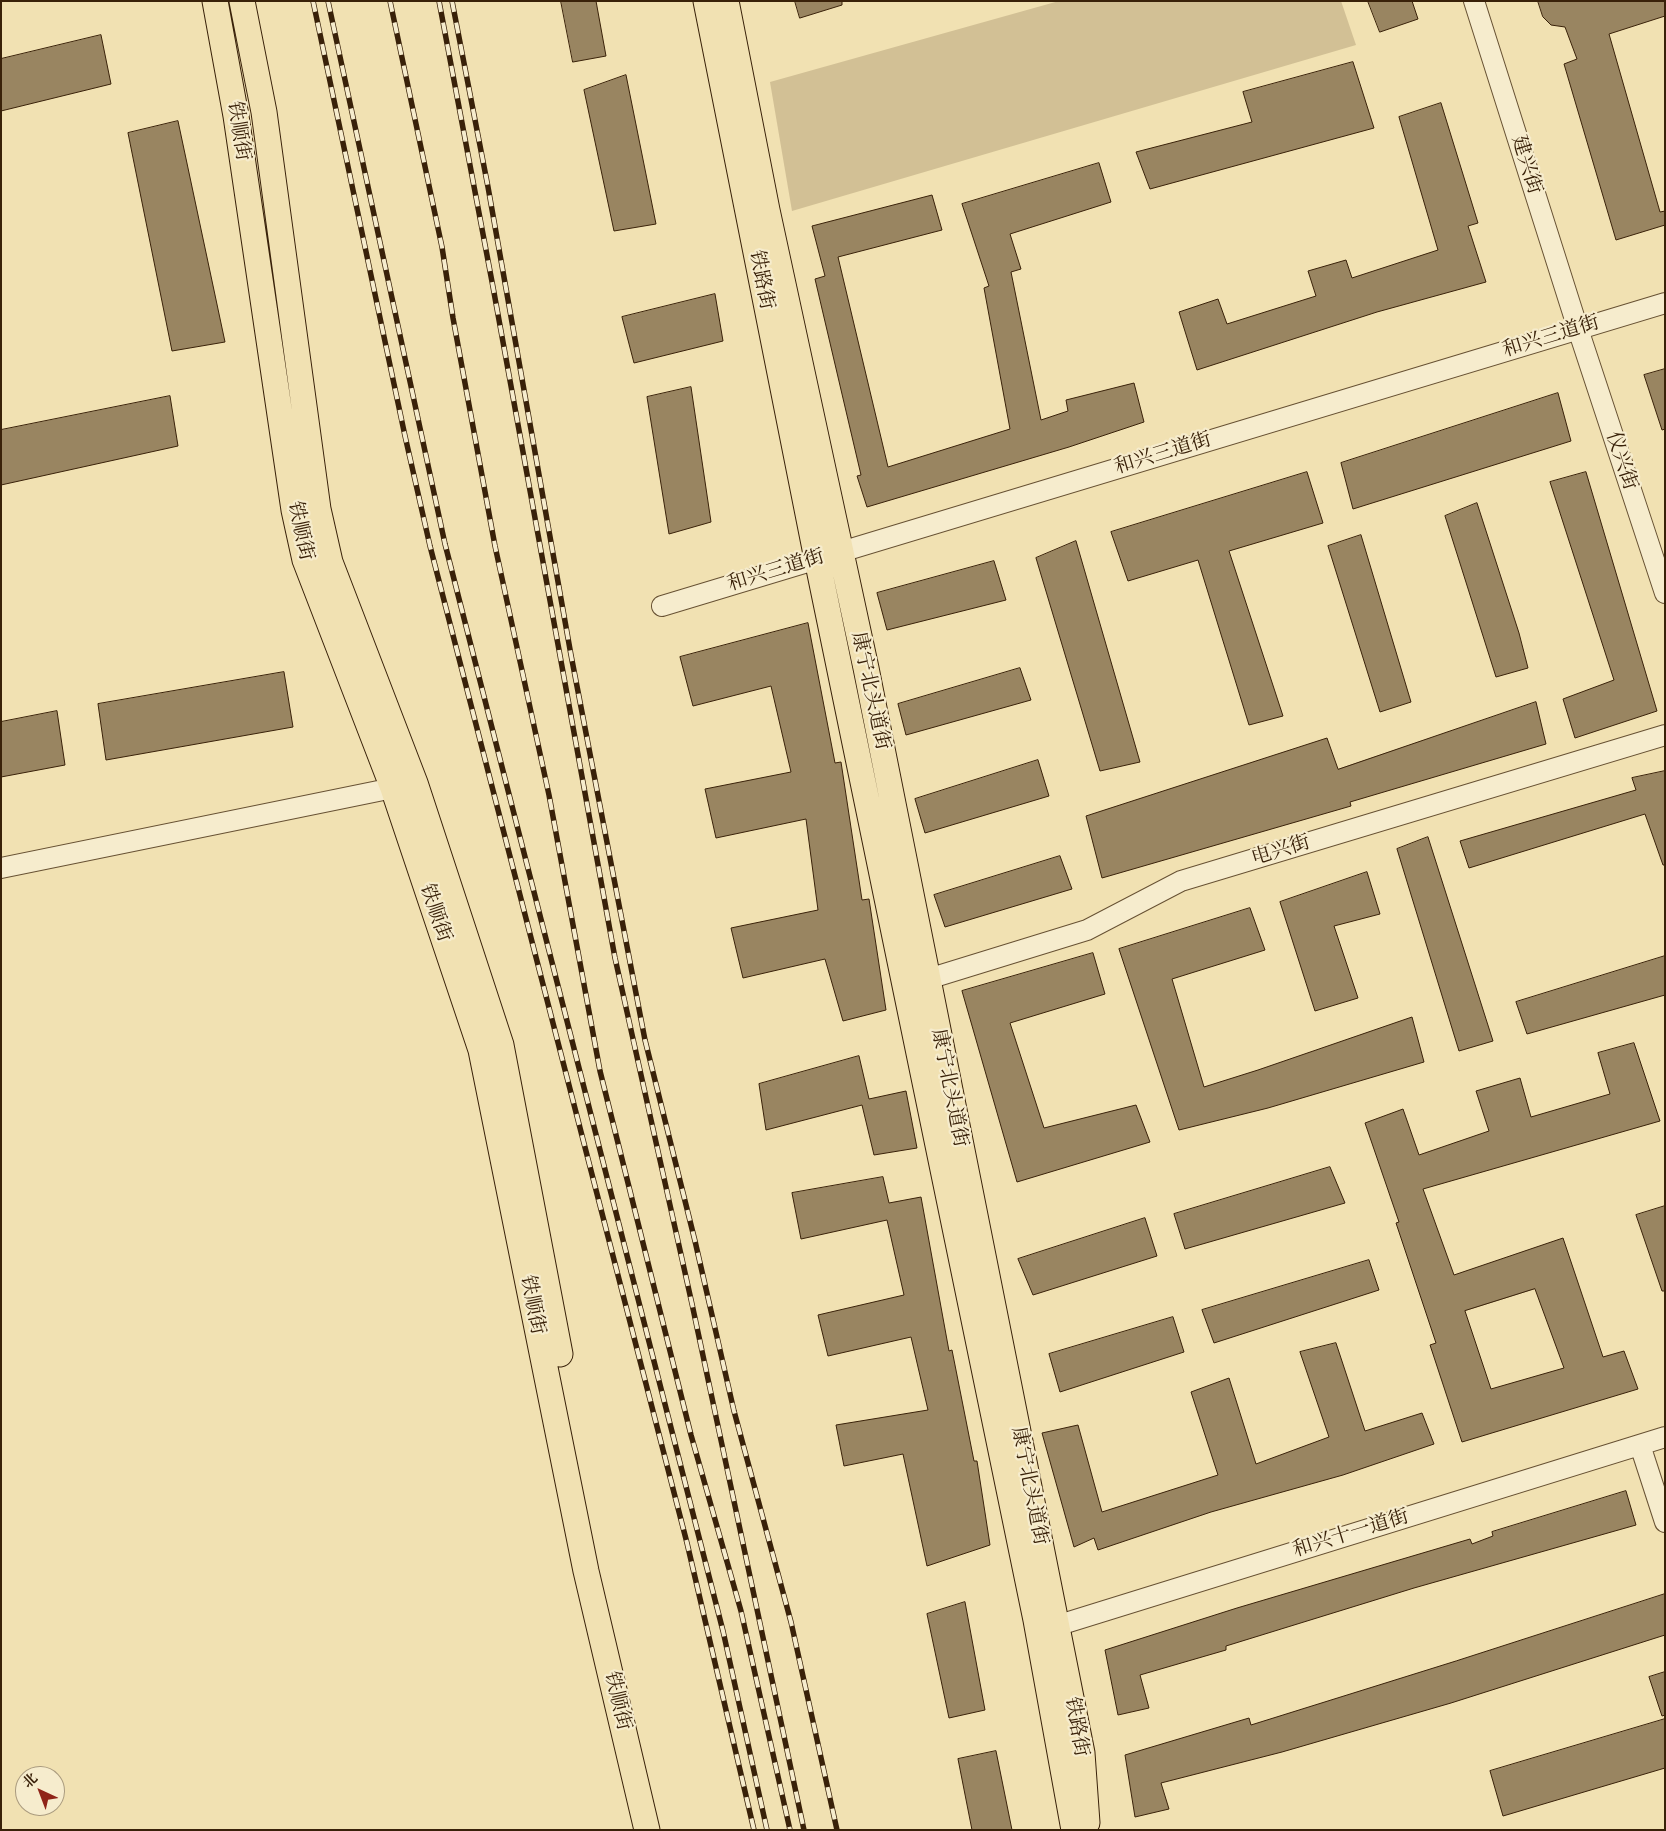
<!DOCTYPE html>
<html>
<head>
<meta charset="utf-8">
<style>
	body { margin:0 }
	#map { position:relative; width:1666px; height:1831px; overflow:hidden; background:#f1e1b2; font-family:Alegreya,"Noto Serif SC",serif }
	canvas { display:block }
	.frame { position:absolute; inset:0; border:2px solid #392109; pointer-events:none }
	.north { position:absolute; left:15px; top:1766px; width:50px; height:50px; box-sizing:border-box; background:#f6eccd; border:1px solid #aa9b7f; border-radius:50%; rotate:317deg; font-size:14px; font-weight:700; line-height:20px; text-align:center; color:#392109 }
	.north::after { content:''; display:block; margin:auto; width:18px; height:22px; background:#8f2418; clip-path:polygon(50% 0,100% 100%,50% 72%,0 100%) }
</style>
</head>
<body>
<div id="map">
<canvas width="1666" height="1831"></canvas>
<div class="frame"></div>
<div class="north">北</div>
</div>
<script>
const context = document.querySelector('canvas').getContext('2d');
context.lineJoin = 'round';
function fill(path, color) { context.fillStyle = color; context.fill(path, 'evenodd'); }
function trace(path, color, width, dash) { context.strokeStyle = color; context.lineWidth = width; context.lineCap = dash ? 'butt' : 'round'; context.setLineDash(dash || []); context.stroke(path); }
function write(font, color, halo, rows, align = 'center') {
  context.font = font + ' Alegreya,"Noto Serif SC",serif'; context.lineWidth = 4.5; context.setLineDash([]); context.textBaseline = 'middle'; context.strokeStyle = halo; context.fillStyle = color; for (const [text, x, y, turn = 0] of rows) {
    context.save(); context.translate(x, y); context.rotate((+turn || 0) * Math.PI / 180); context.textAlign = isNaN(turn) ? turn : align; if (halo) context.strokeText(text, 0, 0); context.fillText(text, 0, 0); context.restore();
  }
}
const green = new Path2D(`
	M1059 1H1341L1356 45 792 211 770 82Z`);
const building = new Path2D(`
	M561 1H596L606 56 573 62Z
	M795 1H842V5L800 18Z
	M1368 1H1412L1418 19 1380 32Z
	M1538 1H1665V16L1609 34 1660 212 1665 211V225L1616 240 1564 64 1577 59 1565 27 1551 25 1543 17Z
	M101 35 111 84 1 111V59Z
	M1353 62 1374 128 1150 189 1136 152 1252 122 1243 92Z
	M626 75 656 224 614 231 584 90Z
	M1441 103 1478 223 1468 226 1486 282 1377 312 1197 370 1179 312 1218 299 1227 324 1316 296 1308 271 1346 260 1352 278 1438 250 1399 117Z
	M178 121 225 342 172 351 128 133Z
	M1099 163 1111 202 1010 234 1021 269 1011 272 1041 420 1068 411 1066 400 1134 383 1144 422 1069 447 867 507 857 476 861 475 815 279 825 276 812 226 932 195 942 230 838 257 888 467 1010 429 984 288 989 286 962 204Z
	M715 294 723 341 634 363 622 317Z
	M1665 369V429L1662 430 1644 375Z
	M691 387 711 522 669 534 647 397Z
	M1558 393 1571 441 1353 509 1341 463Z
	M170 396 178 446 1 485V430Z
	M1307 472 1323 523 1229 551 1283 716 1249 725 1198 560 1128 581 1111 532Z
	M1586 472 1657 711 1575 738 1563 699 1614 680 1550 482Z
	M1477 503 1519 633 1528 668 1496 677 1445 516Z
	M1361 535 1411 702 1380 712 1328 546Z
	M1076 541 1140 762 1100 771 1036 558Z
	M994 561 1006 600 887 630 877 593Z
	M808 623 835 763 841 762 862 900 869 899 886 1010 843 1021 825 959 743 978 731 928 818 910 806 819 716 838 705 789 791 772 771 686 693 706 680 657Z
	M1020 668 1031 700 906 735 898 704Z
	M284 672 293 727 106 760 98 704Z
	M1536 702 1546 744 1350 802 1351 806 1102 878 1086 816 1327 738 1338 769Z
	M57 711 65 765 1 777V722Z
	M1038 760 1049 796 925 833 915 799Z
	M1665 771V865H1663L1645 814 1469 868 1460 841 1636 790 1632 778Z
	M1428 837 1493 1041 1459 1051 1397 849Z
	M1060 856 1072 889 945 927 934 895Z
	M1367 872 1380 914 1334 926 1358 998 1315 1011 1280 902Z
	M1250 908 1265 950 1172 979 1204 1087 1258 1070 1412 1017 1424 1062 1268 1108 1179 1130 1119 949Z
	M1093 953 1105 994 1010 1023 1044 1128 1136 1105 1150 1142 1017 1182 962 991Z
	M1665 956V995L1527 1034 1516 1002Z
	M1634 1043 1660 1121 1423 1189 1454 1275 1563 1238 1603 1357 1624 1351 1638 1389 1462 1442 1430 1345 1436 1343 1396 1223 1399 1222 1365 1123 1403 1109 1419 1155 1489 1131 1476 1091 1520 1078 1531 1117 1610 1094 1598 1053ZM1535 1289 1564 1368 1491 1389 1465 1311Z
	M859 1056 869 1099 906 1091 917 1148 874 1155 862 1105 766 1130 759 1084Z
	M1330 1167 1345 1203 1185 1249 1174 1214Z
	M883 1177 889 1203 921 1197 949 1351 952 1350 974 1461H977L990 1545 927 1566 903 1454 844 1466 836 1425 928 1410 911 1337 828 1356 818 1315 904 1295 887 1220 801 1239 792 1193Z
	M1665 1206V1291H1662L1636 1215Z
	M1145 1218 1157 1256 1033 1295 1018 1259Z
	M1369 1260 1379 1290 1214 1343 1202 1310Z
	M1173 1317 1184 1352 1060 1392 1049 1354Z
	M1336 1343 1365 1431 1422 1413 1434 1444 1343 1475 1211 1512 1098 1550 1094 1538 1074 1547 1042 1433 1078 1425 1102 1512 1218 1475 1191 1392 1229 1378 1256 1464 1329 1437 1300 1352Z
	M1626 1491 1636 1525 1414 1588 1226 1646V1650L1140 1675 1149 1708 1118 1715 1105 1650 1237 1608 1470 1539 1472 1544 1493 1536 1492 1532Z
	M1665 1594V1635L1451 1703 1282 1752 1161 1783 1169 1809 1135 1817 1125 1755 1249 1718 1251 1725 1456 1661Z
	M965 1602 985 1710 949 1718 927 1614Z
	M1665 1672V1715L1662 1716 1649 1677Z
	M1665 1719V1768L1503 1816 1490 1771Z
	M996 1751 1012 1830H972L958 1759Z`);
const minor = new Path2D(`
	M1474 1 1578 329 1665 593
	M662 606 1665 303
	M1 868 393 788
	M915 983 1087 930 1181 881 1665 735
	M1640 1445 1665 1522
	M1043 1630 1665 1437`);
const major = new Path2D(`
	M215 1 236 116 294 510 305 560 393 788 481 1050 586 1571 647 1830
	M242 1 264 112 318 509 330 562 415 783 501 1045 560 1354
	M706 1 817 559 1036 1620 1074 1830
	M726 1 767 210 866 668 1082 1753 1087 1823`);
const rail = new Path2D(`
	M313 1 405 436 430 546 687 1543 754 1830
	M328 1 445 544 723 1631 767 1830
	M390 1 442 247 453 318 495 546 549 795 600 1071 691 1435 741 1611 790 1830
	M439 1 493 287 615 958 692 1304 804 1830
	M452 1 488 187 571 655 645 1040 695 1241 734 1411 791 1622 837 1830`);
const streetNames = [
	["铁顺街",238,131,81],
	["建兴街",1526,165,73],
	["铁路街",761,280,79],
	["和兴三道街",1551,337,-17],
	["和兴三道街",1163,454,-17],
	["仪兴街",1621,461,72],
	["铁顺街",300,531,78],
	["和兴三道街",776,571,-17],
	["康宁北头道街",870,691,78],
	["电兴街",1281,851,-17],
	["铁顺街",435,913,71],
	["康宁北头道街",949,1088,79],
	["铁顺街",532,1305,79],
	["康宁北头道街",1029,1486,79],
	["和兴十一道街",1351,1534,-17],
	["铁顺街",617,1701,77],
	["铁路街",1076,1727,80]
];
fill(green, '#d2c095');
fill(building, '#998561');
trace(building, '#392109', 1);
trace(minor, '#675133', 22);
trace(major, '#392109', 27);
trace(minor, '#f6eccd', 20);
trace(major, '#f1e1b2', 25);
trace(rail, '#392109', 5.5);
trace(rail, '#f6eccd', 4, [11]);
write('20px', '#392109', '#f6eccd', streetNames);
</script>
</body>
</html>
